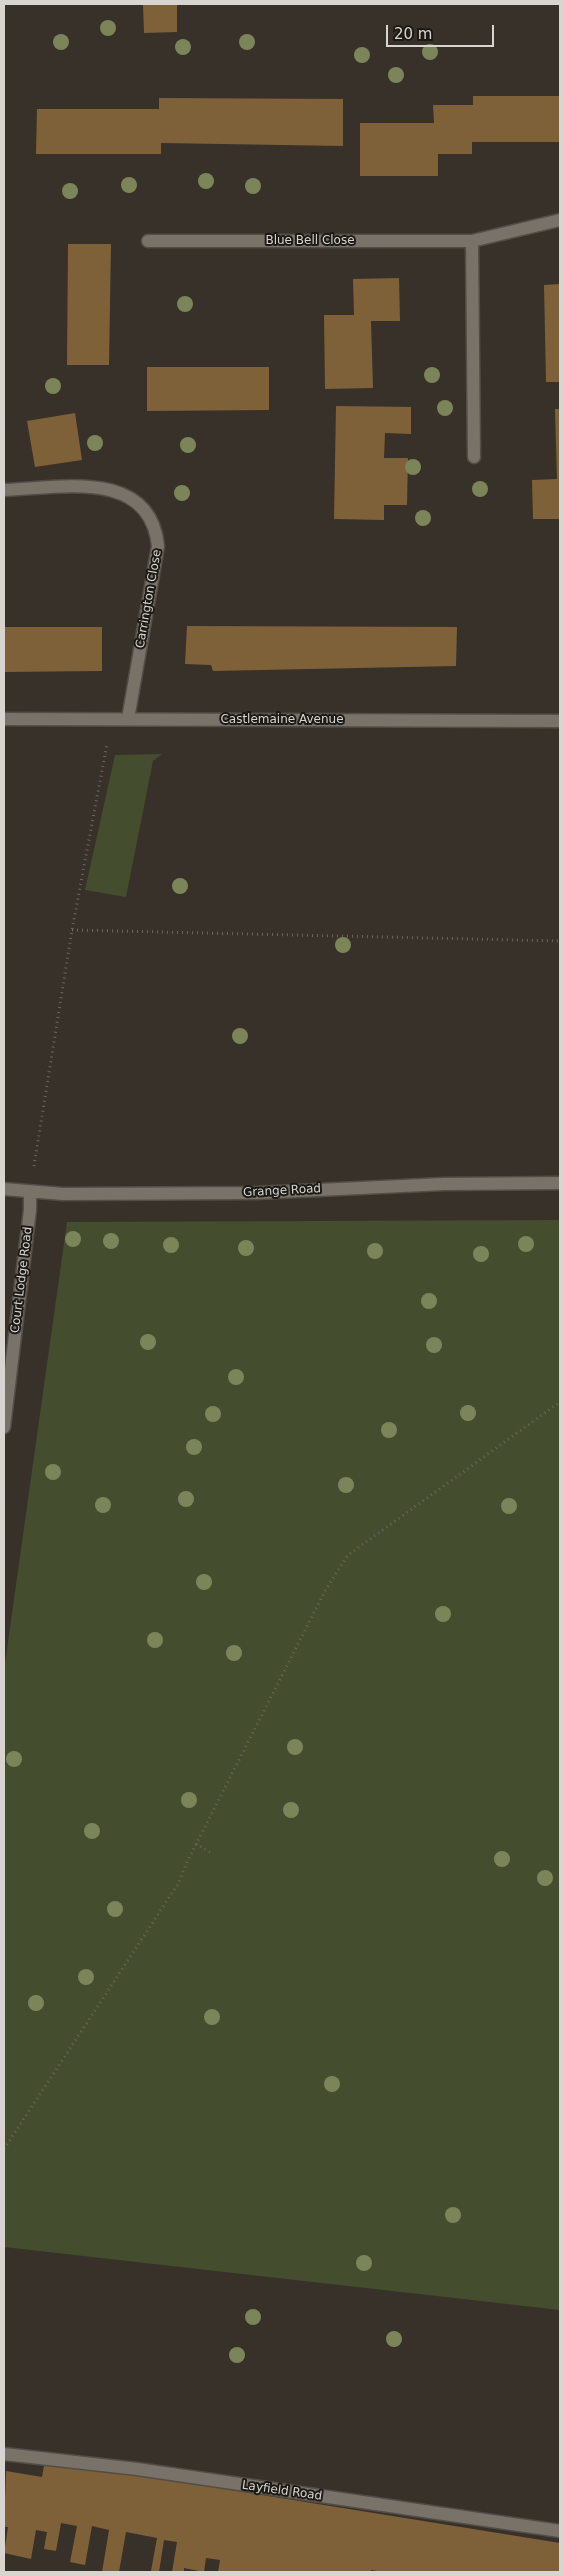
<!DOCTYPE html>
<html>
<head>
<meta charset="utf-8">
<style>
	body { margin:0 }
	#map { position:relative; width:564px; height:2576px; overflow:hidden; background:#373129; font-family:"DejaVu Sans",sans-serif }
	canvas { display:block }
	.frame { position:absolute; inset:0; border:5px solid #d8d4cf; pointer-events:none }
	.scale { position:absolute; left:386px; top:25px; width:108px; height:22px; box-sizing:border-box; border:2px solid #d8d4cf; border-top:0; padding-left:6px; font-size:15px; line-height:18px; white-space:nowrap; color:#d8d4cf; -webkit-text-stroke:4px #1c1a16; paint-order:stroke }
</style>
</head>
<body>
<div id="map">
<canvas width="564" height="2576"></canvas>
<div class="frame"></div>
<div class="scale">20 m</div>
</div>
<script>
const context = document.querySelector('canvas').getContext('2d');
context.lineJoin = 'round';
function fill(path, color) { context.fillStyle = color; context.fill(path, 'evenodd'); }
function trace(path, color, width, dash) { context.strokeStyle = color; context.lineWidth = width; context.lineCap = dash ? 'butt' : 'round'; context.setLineDash(dash || []); context.stroke(path); }
function write(font, color, halo, rows, align = 'center') {
  context.font = font + ' "DejaVu Sans",sans-serif'; context.lineWidth = 4; context.setLineDash([]); context.textBaseline = 'middle'; context.strokeStyle = halo; context.fillStyle = color; for (const [text, x, y, turn = 0] of rows) {
    context.save(); context.translate(x, y); context.rotate((+turn || 0) * Math.PI / 180); context.textAlign = isNaN(turn) ? turn : align; if (halo) context.strokeText(text, 0, 0); context.fillText(text, 0, 0); context.restore();
  }
}
const green = new Path2D(`
	M162 754 153 761 126 897 85 890 115 755Z
	M560 1220V2310L4 2247V1670L67 1222Z`);
const building = new Path2D(`
	M143 4H177V32L144 33Z
	M473 96H560V142H472V154H438V176H360V123H434L433 105H473Z
	M159 98 343 99V146L161 143V154H36L37 109H159Z
	M68 244H111L109 365H67Z
	M399 278 400 321H371L373 388 325 389 324 315H354L353 279Z
	M560 284V382H546L544 285Z
	M147 367H269V410L147 411Z
	M336 406 411 407V434L385 433 384 458H408L407 505H384V520L334 519Z
	M555 409H560V519H533L532 480 557 479Z
	M75 413 82 460 35 467 27 421Z
	M187 626 457 627 456 666 213 671 211 665 185 664Z
	M4 627H102V671L4 672Z
	M45 2460 560 2543V2572H383L371 2570V2572H218L220 2560 206 2558 204 2572 184 2568V2572H172L177 2542 164 2540 159 2572H156L151 2571 157 2538 126 2532 119 2572H102L109 2530 92 2526 85 2565 70 2562 77 2526 61 2523 56 2551 44 2549 47 2532 36 2530 31 2559 4 2553 8 2527H4L6 2471 42 2477Z`);
const path = new Path2D(`
	M72 930 560 941
	M34 1166 72 930 107 744
	M196 1844 213 1854
	M4 2149 178 1884 188 1860 326 1589 348 1555 560 1402`);
const minor = new Path2D(`
	M148 241H472L560 220
	M472 241 474 457
	M4 490C60 488 150 468 158 546L128 719
	M4 719 560 721
	M4 1189 63 1194 256 1193 444 1184 560 1183
	M4 1427 30 1210V1192
	M4 2454 137 2469 560 2531`);
const trees = [
	[108,28],
	[61,42],
	[247,42],
	[183,47],
	[430,52],
	[362,55],
	[396,75],
	[206,181],
	[129,185],
	[253,186],
	[70,191],
	[185,304],
	[432,375],
	[53,386],
	[445,408],
	[95,443],
	[188,445],
	[413,467],
	[480,489],
	[182,493],
	[423,518],
	[180,886],
	[343,945],
	[240,1036],
	[73,1239],
	[111,1241],
	[526,1244],
	[171,1245],
	[246,1248],
	[375,1251],
	[481,1254],
	[429,1301],
	[148,1342],
	[434,1345],
	[236,1377],
	[468,1413],
	[213,1414],
	[389,1430],
	[194,1447],
	[53,1472],
	[346,1485],
	[186,1499],
	[103,1505],
	[509,1506],
	[204,1582],
	[443,1614],
	[155,1640],
	[234,1653],
	[295,1747],
	[14,1759],
	[189,1800],
	[291,1810],
	[92,1831],
	[502,1859],
	[545,1878],
	[115,1909],
	[86,1977],
	[36,2003],
	[212,2017],
	[332,2084],
	[453,2215],
	[364,2263],
	[253,2317],
	[394,2339],
	[237,2355]
];
const streetNames = [
	["Blue Bell Close",310,241],
	["Carrington Close",149,599,-80],
	["Castlemaine Avenue",282,720],
	["Grange Road",282,1191,-3],
	["Court Lodge Road",22,1280,-83],
	["Layfield Road",282,2491,8]
];
fill(green, '#444d2e');
fill(building, '#7e6139');
trace(minor, '#534d47', 15);
trace(path, '#6b665f', 3, [1, 4]);
trace(minor, '#797269', 12);
context.fillStyle = '#7c855a';
for (const [x, y] of trees) { context.beginPath(); context.arc(x, y, 8, 0, 2 * Math.PI); context.fill(); }
write('12px', '#d8d4cf', '#1c1a16', streetNames);
</script>
</body>
</html>
